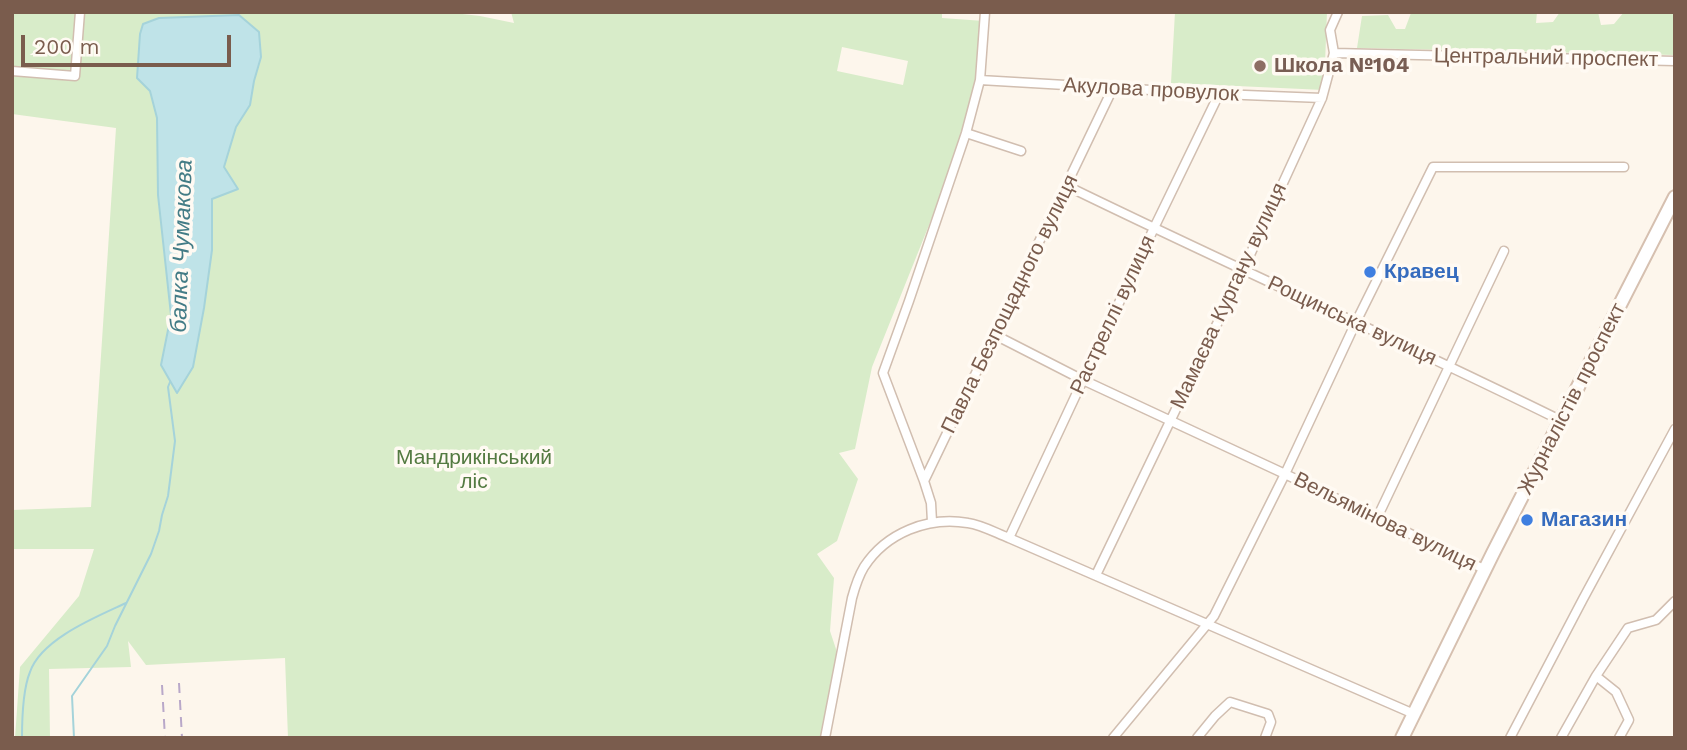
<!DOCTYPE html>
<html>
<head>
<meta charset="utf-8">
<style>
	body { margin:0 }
	#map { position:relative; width:1687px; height:750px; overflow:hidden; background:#fdf6ec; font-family:"Work Sans",sans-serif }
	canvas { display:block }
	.frame { position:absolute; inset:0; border:14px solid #7a5c4d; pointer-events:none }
	.scale { position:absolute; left:21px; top:35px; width:210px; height:32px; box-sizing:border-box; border:4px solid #7a5c4d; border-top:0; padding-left:9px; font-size:21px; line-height:24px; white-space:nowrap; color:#7a5c4d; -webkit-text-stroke:5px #fffaf3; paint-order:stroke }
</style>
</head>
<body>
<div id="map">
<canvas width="1687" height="750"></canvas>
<div class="frame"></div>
<div class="scale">200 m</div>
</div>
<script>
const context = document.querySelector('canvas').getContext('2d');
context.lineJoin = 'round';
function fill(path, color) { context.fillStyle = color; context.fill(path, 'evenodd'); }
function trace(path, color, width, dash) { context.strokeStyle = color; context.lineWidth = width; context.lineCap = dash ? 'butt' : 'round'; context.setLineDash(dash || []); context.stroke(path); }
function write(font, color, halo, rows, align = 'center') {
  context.font = font + ' "Work Sans",sans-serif'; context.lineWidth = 7; context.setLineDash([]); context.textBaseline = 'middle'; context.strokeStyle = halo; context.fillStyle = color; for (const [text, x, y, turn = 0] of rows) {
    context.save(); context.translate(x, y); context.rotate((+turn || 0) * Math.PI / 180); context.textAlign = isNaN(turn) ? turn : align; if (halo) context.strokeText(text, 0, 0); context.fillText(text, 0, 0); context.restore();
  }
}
const green = new Path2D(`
	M12 12H445L480 16 514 23 511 12H942V18L984 21 982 59 966 133 872 367 855 449 839 453 858 479 837 541 817 554 834 578 830 631 840 661 825 738H288L285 658 146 665 128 641 131 667 49 669 50 738H15L20 667 79 596 94 549H12V510L91 507 116 128 12 114ZM842 47 908 61 903 85 837 71Z
	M1175 12H1327L1324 90 1171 83Z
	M1430 12H1537L1536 23 1553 22 1560 12H1598L1601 25 1614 24 1624 12H1675V55L1357 48 1362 16 1388 15 1396 29H1405L1411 13Z`);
const water = new Path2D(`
	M239 15 259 32 261 57 254 81 250 105 236 127 224 167 238 189 212 199V250L204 308 193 367 177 393 161 365 171 315 158 195 157 118 150 91 137 78 140 34 143 24 159 18Z`);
const stream = new Path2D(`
	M22 738C22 719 23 689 30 672 41 639 96 617 126 603
	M74 738 72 696 107 646 115 626 151 554 159 531 162 515 168 496 175 441 168 387 170 382`);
const street = new Path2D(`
	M1334 53 1675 61
	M12 71 75 76 80 12
	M980 80 1219 94 1322 98
	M966 133 1021 151
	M1067 186C1231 266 1398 340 1562 421
	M995 335 1083 380 1285 474 1486 570
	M924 481 883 373 909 301 966 133 980 80 985 12
	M1377 518 1504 251
	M932 522 931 503 924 481 1113 88
	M1009 538 1154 228 1219 94
	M1096 575 1243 270 1322 98 1334 53 1330 30 1338 12
	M1596 676 1616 692 1629 720 1619 738
	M825 738 852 598C855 587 858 577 864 567 886 533 928 516 968 523 982 525 996 533 1009 538L1414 714
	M1113 738 1214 616 1285 474 1356 322 1433 167H1624
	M1197 738 1215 716 1230 702 1268 714 1271 722 1265 738
	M1510 738 1583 599 1675 429
	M1561 738 1596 676 1628 628 1656 620 1675 601`);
const secondary = new Path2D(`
	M1402 738 1493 553 1675 197`);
const rail = new Path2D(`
	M179 683 182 738
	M162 685 165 738`);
const markers = [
	[1260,66,7,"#8d6e63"],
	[1370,272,7,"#3f7fe0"],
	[1527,520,7,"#3f7fe0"]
];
const streetNames = [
	["Центральний проспект",1546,58,1],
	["Акулова провулок",1151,90,3],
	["Мамаєва Кургану вулиця",1229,296,-65],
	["Павла Безпощадного вулиця",1010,304,-64],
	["Растреллі вулиця",1113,315,-65],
	["Рощинська вулиця",1352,321,25],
	["Журналістів проспект",1572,399,-63],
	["Вельямінова вулиця",1385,522,26]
];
const educationNames = [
	["Школа №104",1274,66]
];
const shopNames = [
	["Кравец",1384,272],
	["Магазин",1541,520]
];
const parkNames = [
	["Мандрикінський",474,458],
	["ліс",474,482]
];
const waterNames = [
	["балка Чумакова",182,246,-88]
];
fill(green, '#d8ecc9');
fill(water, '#bfe3e8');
trace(water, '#a5d3da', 2);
trace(stream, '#a5d3da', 2);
trace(street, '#d1beb0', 11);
trace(secondary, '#d6c0b0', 16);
trace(street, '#fff', 8);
trace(secondary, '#fff', 12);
trace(rail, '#b9a8c9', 2, [10, 7]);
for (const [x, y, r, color] of markers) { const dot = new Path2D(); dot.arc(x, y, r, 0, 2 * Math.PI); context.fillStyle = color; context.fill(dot); trace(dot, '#fffaf3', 2.5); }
write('21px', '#7a5c4d', '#fffaf3', streetNames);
write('bold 21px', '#785e54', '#fffaf3', educationNames, 'left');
write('bold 21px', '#366cbe', '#fffaf3', shopNames, 'left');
write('21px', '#537a41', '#fffaf3', parkNames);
write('italic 23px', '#437c86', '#fffaf3', waterNames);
</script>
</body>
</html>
